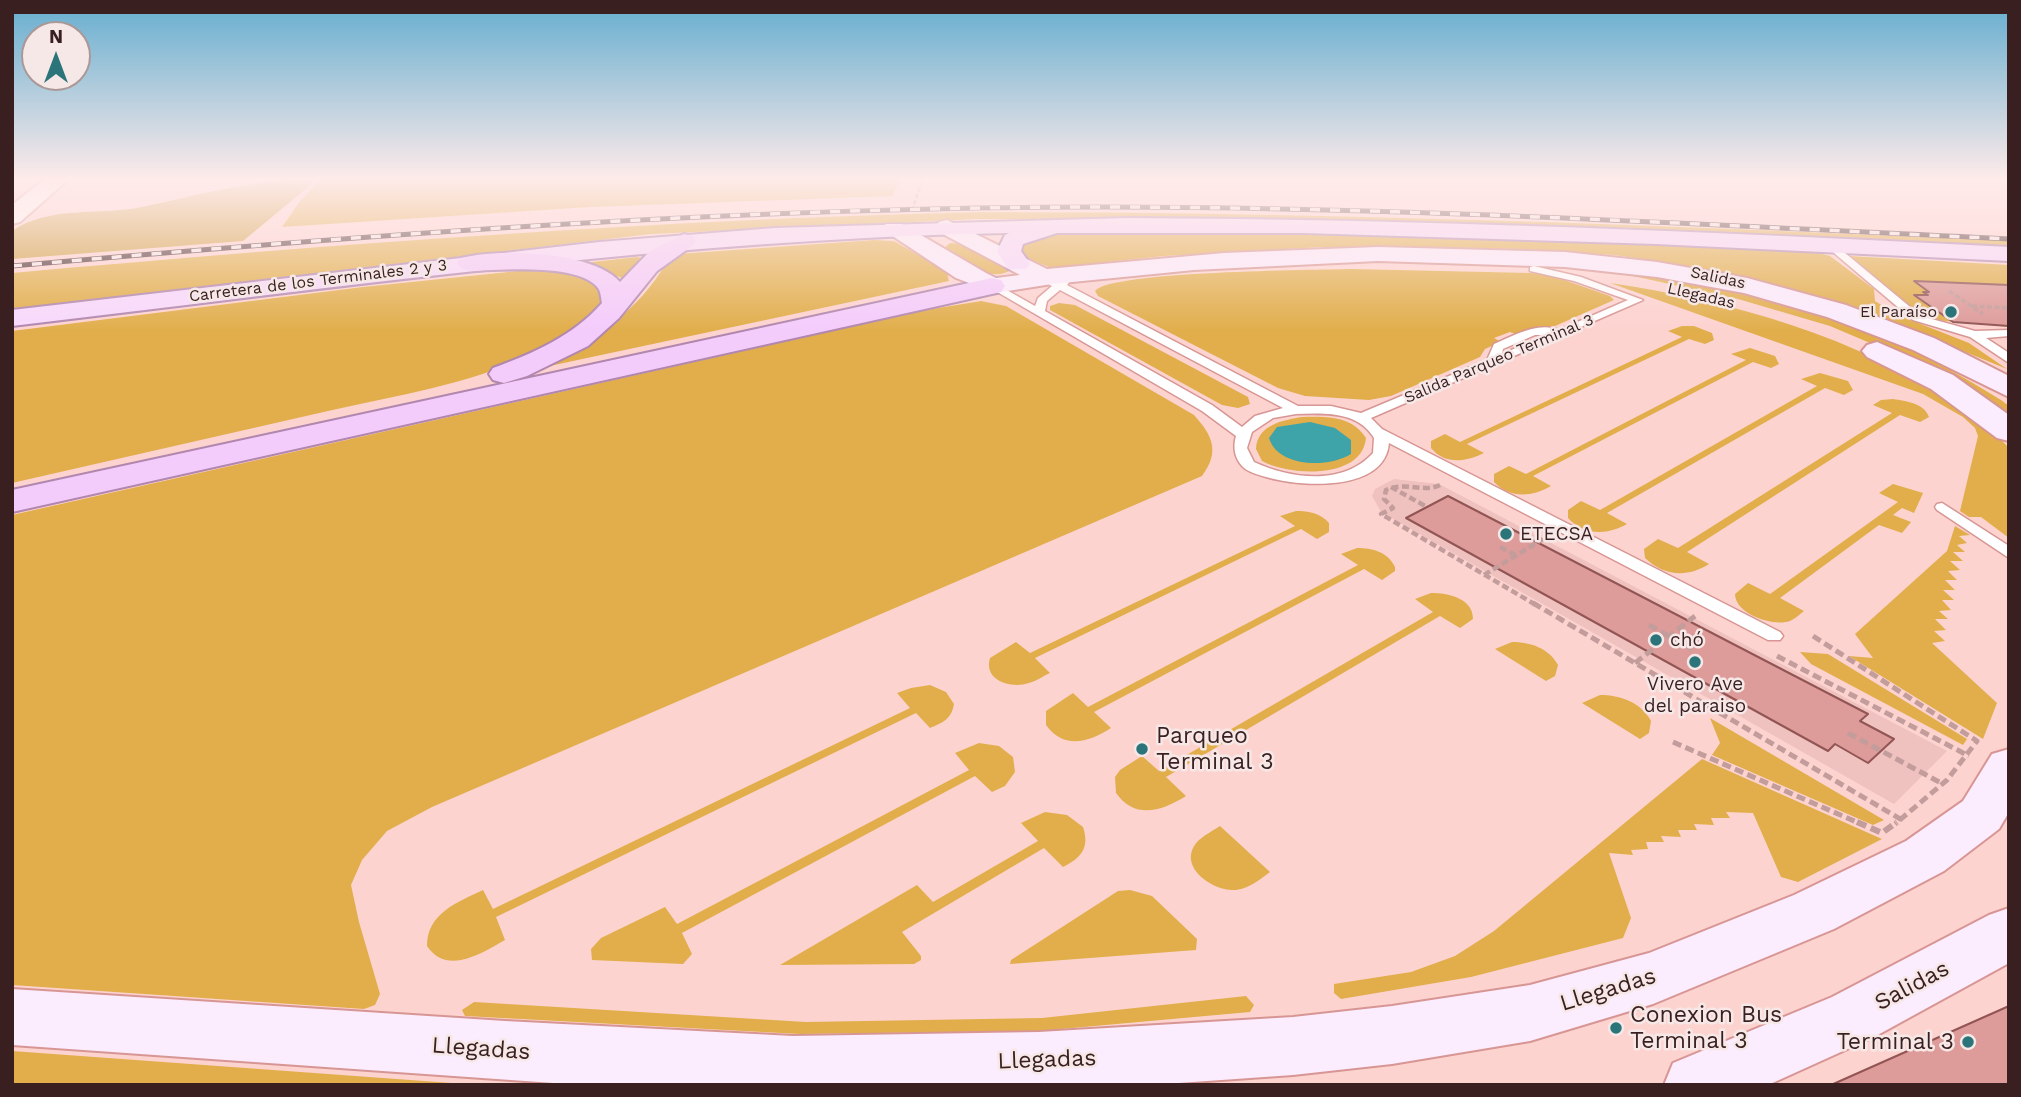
<!DOCTYPE html>
<html>
<head>
<meta charset="utf-8">
<style>
	body { margin:0 }
	#map { position:relative; width:2021px; height:1097px; overflow:hidden; background:#fdd3d0; font-family:"Work Sans",sans-serif }
	canvas { display:block }
	.frame { position:absolute; inset:0; border:14px solid #391f1f; pointer-events:none }
	.north { position:absolute; left:21px; top:21px; width:70px; height:70px; box-sizing:border-box; background:#f6e8e7; border:2px solid #aa9897; border-radius:50%; rotate:0deg; font-size:19px; font-weight:700; line-height:28px; text-align:center; color:#391f1f }
	.north::after { content:''; display:block; margin:auto; width:24px; height:32px; background:#2b757a; clip-path:polygon(50% 0,100% 100%,50% 72%,0 100%) }
</style>
</head>
<body>
<div id="map">
<canvas width="2021" height="1097"></canvas>
<div class="frame"></div>
<div class="north">N</div>
</div>
<script>
const context = document.querySelector('canvas').getContext('2d');
context.lineJoin = 'round';
function fill(path, color) { context.fillStyle = color; context.fill(path, 'evenodd'); }
function trace(path, color, width, dash) { context.strokeStyle = color; context.lineWidth = width; context.lineCap = dash ? 'butt' : 'round'; context.setLineDash(dash || []); context.stroke(path); }
function write(font, color, halo, rows, align = 'center') {
  context.font = font + ' "Work Sans",sans-serif'; context.lineWidth = 5; context.setLineDash([]); context.textBaseline = 'middle'; context.strokeStyle = halo; context.fillStyle = color; for (const [text, x, y, turn = 0] of rows) {
    context.save(); context.translate(x, y); context.rotate((+turn || 0) * Math.PI / 180); context.textAlign = isNaN(turn) ? turn : align; if (halo) context.strokeText(text, 0, 0); context.fillText(text, 0, 0); context.restore();
  }
}
const built = new Path2D(`
	M1394 479 1439 484 1947 751 1894 804 1381 512 1372 496 1375 489Z`);
const green = new Path2D(`
	M322 178H901L892 196 591 207 282 227 300 201Z
	M979 212C1323 212 1665 225 2009 241V247L1600 228 1306 219H978L651 234 12 309V273C334 244 656 220 979 212Z
	M1201 231 1326 232 1811 251 1830 256 1874 289 1875 301 1898 315 1969 343 2007 369 1857 308 1816 296 1717 271 1615 255 1524 249 1321 247 1164 256 1051 268 1023 256 1016 244 1049 233Z
	M874 240 894 241 947 272 949 281 540 368C592 341 638 313 668 260L677 254Z
	M950 243 965 244 1009 271C988 283 962 259 943 249Z
	M1849 256 2009 265V327L1925 319Z
	M637 257 644 259 627 280 584 263Z
	M1351 269 1531 273 1550 275 1610 296 1614 300 1555 326 1534 329 1518 335 1510 332 1494 338 1501 342 1485 349 1480 357 1391 396 1369 400 1305 396 1278 388 1098 296 1095 291C1110 271 1315 270 1351 269Z
	M1601 269C1641 275 1682 278 1722 286 1822 304 1916 347 2001 400L2009 406V416L1929 368 1830 326 1738 299Z
	M518 271C535 271 611 270 603 302 597 325 534 354 512 363 454 387 389 397 328 411 223 435 117 459 12 483V331L363 287Z
	M1610 283C1731 301 1858 336 1959 407 1977 420 1994 431 2009 448V538L1981 517H1969L1960 511 1978 436 1975 428 1963 417 1923 394Z
	M981 301 1006 306 1194 415C1213 436 1220 452 1202 476L432 807 387 831 362 860 351 885 359 922 380 994 375 1005 364 1009 12 985V515L926 310Z
	M1059 303 1075 305 1248 397 1250 404 1238 408 1222 405 1050 310V306Z
	M1694 326 1712 333 1714 340 1705 344 1689 339 1467 444 1484 453C1466 462 1445 465 1431 448V441L1445 434 1460 442 1682 337 1668 331 1682 326Z
	M1750 348 1775 356 1779 364 1771 368 1753 362 1533 476 1551 486C1532 497 1510 499 1494 482V474L1509 466 1526 474 1746 360 1731 354Z
	M1820 373 1848 381 1853 390 1844 395 1825 388 1607 513 1627 524C1608 535 1584 536 1568 518V510L1581 501 1600 510 1817 386 1801 379Z
	M1893 399C1906 401 1924 403 1929 417L1920 422 1900 415 1687 552 1709 564C1687 578 1664 576 1645 558L1644 549 1658 539 1678 548 1892 413 1873 405 1881 400Z
	M1302 417C1327 416 1352 416 1366 438 1362 480 1289 476 1262 461L1256 449C1257 425 1283 420 1302 417Z
	M1893 484 1923 493 1914 513 1902 508 1893 515 1911 522 1902 533 1879 525 1780 598 1804 611C1800 614 1795 619 1790 621 1773 627 1735 614 1735 594L1748 583 1770 594 1898 502 1879 493Z
	M1296 511C1309 511 1320 513 1329 523V532L1317 539 1301 529 1035 658 1050 673C1043 676 1037 681 1029 683 1012 689 983 681 990 658L1016 642 1030 653 1295 526 1280 516Z
	M1955 526 1970 535 1959 536 1967 543 1957 545 1965 552H1953L1963 561H1950L1960 570 1948 571 1957 580H1945L1955 590H1943L1954 600H1942L1951 610 1939 611 1948 619H1935L1946 630 1934 631 1945 641 1932 643 1997 703 1983 739 1849 656 1873 658 1855 634 1947 551Z
	M1357 548C1373 548 1388 552 1395 567V571L1382 580 1364 569 1094 712 1111 728C1089 742 1064 750 1046 725V711L1073 693 1088 707 1358 565 1341 554Z
	M1431 593C1448 593 1473 598 1473 619L1460 628 1440 616 1166 777 1186 796C1162 811 1135 820 1116 793L1115 777 1120 770 1142 756 1159 771 1433 612 1415 599Z
	M1512 642C1530 642 1549 648 1558 665L1555 676 1546 681 1495 649Z
	M1800 652 1828 654 1967 739 1963 745 1811 664Z
	M930 685 946 692 954 704C952 718 943 723 930 728L916 713 496 917 505 940C482 953 447 976 427 946 427 913 458 902 483 890L493 909 910 708 897 693 911 688Z
	M1600 695C1620 695 1641 702 1651 721L1649 733 1640 739 1582 703Z
	M1710 718 1884 820 1873 825 1712 755 1720 743Z
	M979 743 999 746 1013 757 1015 772 1005 786 992 792 975 776 682 933 692 954 683 964 592 960 591 949 601 938 665 907 677 924 969 770 955 753Z
	M1702 759 1882 839 1798 882 1781 877 1753 813 1726 812 1730 818H1711L1714 825 1694 824 1697 830H1678L1681 837 1661 836 1664 842H1646L1648 849 1631 850 1633 855 1609 853 1631 918 1623 938 1471 977 1341 999 1334 993V984L1411 972 1455 956 1494 931Z
	M1045 812 1067 815 1083 827C1090 848 1081 858 1063 867L1044 848 902 932 921 956V960L914 964 780 965 917 885 933 902 1038 841 1021 823Z
	M1220 826 1270 872C1259 880 1250 888 1236 890 1214 892 1176 867 1197 842 1203 836 1212 831 1220 826Z
	M1130 890 1152 896 1197 939 1196 950 1010 964 1011 960 1118 891Z
	M1246 996 1254 1005 1250 1012 1039 1031 800 1034 465 1016 462 1010 474 1002 806 1022 1042 1018Z
	M12 1051 479 1085H12Z`);
const forest = new Path2D(`
	M311 180 313 183 243 241 12 259V231C50 205 99 216 142 207 198 195 254 179 311 180Z`);
const water = new Path2D(`
	M1310 422 1335 428 1351 440V454C1329 468 1278 468 1269 438L1277 427Z`);
const building = new Path2D(`
	M1914 281 2009 285V326L1953 322 1914 295H1928L1923 292H1929Z
	M1448 496 1868 714 1860 721 1894 739 1868 763 1835 744 1828 751 1406 518Z
	M2009 1006V1085H1831Z`);
const pathFar4 = new Path2D(`
	M916 209 913 207 923 178`);
const pathFar3 = new Path2D(`
	M1949 291 1983 314
	M1972 306 2009 308`);
const pathFar2 = new Path2D(`
	M1440 485C1423 493 1405 481 1386 490L1384 499 1393 508 1381 514 1536 605
	M1391 487 1427 507
	M1500 547 1515 555
	M1484 575 1543 539`);
const pathFar1 = new Path2D(`
	M1533 603 1902 820
	M1649 625 1692 649
	M1813 636 1977 741 1947 780 1895 824
	M1777 656 1969 756
	M1635 663 1695 616
	M1848 733 1943 784
	M1673 742 1861 824`);
const path = new Path2D(`
	M1857 822 1882 833 1897 822`);
const service = new Path2D(`
	M1827 243H1833L1921 316 1975 331 2009 330V336L1986 338 2009 353V363L1970 337 1913 320 1827 247Z
	M1534 266 1581 277 1643 300 1371 418 1382 429 1780 632 1783 636 1780 640H1768L1389 443C1385 493 1299 487 1266 477 1259 475 1247 472 1242 466 1234 457 1233 446 1236 436L1202 411 987 286 996 284 1035 306 1038 298 1052 286 1041 280V276H1049L1059 281 1069 279 1070 281 1067 285 1298 406H1331L1361 413 1487 360 1494 344C1513 336 1538 321 1559 330L1628 300 1574 281 1530 271V267ZM1060 290 1283 408 1255 416 1242 427 1212 405 1045 311 1047 301ZM1535 335H1546L1502 354 1503 349ZM1296 414C1324 413 1358 411 1374 438L1373 453C1343 486 1291 479 1254 462L1247 448 1252 432 1273 418Z
	M1942 503 2009 546V558L1937 510 1935 507 1937 504Z`);
const tertiary = new Path2D(`
	M46 178H70L20 222 12 224V205Z`);
const secondary = new Path2D(`
	M947 220 1047 269 1224 253 1378 247 1565 252 1657 262 1747 278 1846 305 1934 338 2009 376V397L1913 350 1827 317 1744 293 1657 277 1565 267 1378 261 1194 270 1052 284 995 293 956 278 882 229 886 224H902L986 273 996 278 1020 275 939 232 935 227 939 222Z
	M1877 342 1953 375 2009 415V441L1997 438 1931 389 1867 357 1862 351 1867 345Z
	M2009 749V812L1999 829 1944 871 1834 929 1653 1004 1530 1041 1392 1064 1293 1075 1150 1085H582L12 1045V989L505 1021 793 1036 1039 1032 1293 1017 1392 1006 1530 985 1649 953 1794 895 1906 841 1963 801 1992 754Z
	M2009 908V963L1874 1037 1768 1085H1664L1673 1063 1832 997 1989 915Z`);
const primary = new Path2D(`
	M1127 218C1422 219 1715 232 2009 247V261L1656 244 1304 233H1057L1023 244 1021 251 1030 264 1026 269H1008L997 251 1005 235 1009 233C675 239 344 287 12 326V310L599 242 775 228Z`);
const trunk = new Path2D(`
	M684 234 692 236 696 241 692 246 657 271 619 318 588 346 527 376 504 383 493 380 489 374 493 368C534 353 573 336 602 303 601 299 601 292 598 288 579 263 499 270 470 271L461 268 457 263 461 258C498 248 594 251 620 282L650 251Z
	M992 278 1001 280 1005 286 1001 292 12 512V490Z`);
const rail = new Path2D(`
	M12 266C376 234 740 207 1105 207 1407 207 1708 225 2009 239`);
const markers = [
	[1951,312,7,"#2b757a"],
	[1506,534,7,"#2b757a"],
	[1656,640,7,"#2b757a"],
	[1695,662,7,"#2b757a"],
	[1142,749,7,"#2b757a"],
	[1616,1028,7,"#2b757a"],
	[1968,1042,7,"#2b757a"]
];
const farStreetnames = [
	["Salidas",1718,278,12],
	["Carretera de los Terminales 2 y 3",318,281,-7],
	["Llegadas",1701,296,13],
	["Salida Parqueo Terminal 3",1499,359,-23]
];
const farPoinames = [
	["El Paraíso",1937,312]
];
const poiNames = [
	["ETECSA",1520,534],
	["chó",1670,640],
	["Vivero Ave",1695,684,"center"],
	["del paraiso",1695,706,"center"]
];
const nearPoinames = [
	["Parqueo",1156,736],
	["Terminal 3",1156,762],
	["Conexion Bus",1630,1015],
	["Terminal 3",1630,1041],
	["Terminal 3",1954,1042,"right"]
];
const nearStreetnames = [
	["Salidas",1912,986,-28],
	["Llegadas",1608,990,-17],
	["Llegadas",481,1049,4],
	["Llegadas",1047,1060,-2]
];
fill(built, '#efc1bf');
fill(green, '#e1ae4b');
fill(forest, '#cfa044');
fill(water, '#3fa3aa');
fill(building, '#dd9b99');
trace(building, '#915554', 2);
trace(service, '#d79693', 3);
trace(tertiary, '#d79693', 4);
trace(secondary, '#d79693', 4);
trace(primary, '#b187ae', 4);
trace(trunk, '#b187ae', 4);
trace(pathFar4, '#c29d9b', 2.5, [4.5, 2]);
trace(pathFar3, '#c29d9b', 3.5, [5, 2.5]);
trace(pathFar2, '#c29d9b', 4.5, [7, 3.5]);
trace(pathFar1, '#c29d9b', 5, [9, 4.5]);
trace(path, '#c29d9b', 6, [10, 5]);
fill(service, '#fff');
fill(tertiary, '#fff');
fill(secondary, '#fbecfe');
fill(primary, '#f7d9fd');
fill(trunk, '#f4ccfc');
trace(rail, '#4e3232', 5);
trace(rail, '#f6e8e7', 3.5, [10]);
const sky = context.createLinearGradient(0, 0, 0, 331);
sky.addColorStop(0, '#64adcf');
sky.addColorStop(0.54, '#feebea');
sky.addColorStop(1, '#feebea00');
context.fillStyle = sky;
context.fillRect(0, 0, 2021, 331);
for (const [x, y, r, color] of markers) { const dot = new Path2D(); dot.arc(x, y, r, 0, 2 * Math.PI); context.fillStyle = color; context.fill(dot); trace(dot, '#f6e8e7', 2.5); }
write('16px', '#391f1f', '#f6e8e7', farStreetnames);
write('16px', '#391f1f', '#f6e8e7', farPoinames, 'right');
write('19px', '#391f1f', '#f6e8e7', poiNames, 'left');
write('23px', '#391f1f', '#f6e8e7', nearPoinames, 'left');
write('23px', '#391f1f', '#f6e8e7', nearStreetnames);
</script>
</body>
</html>
